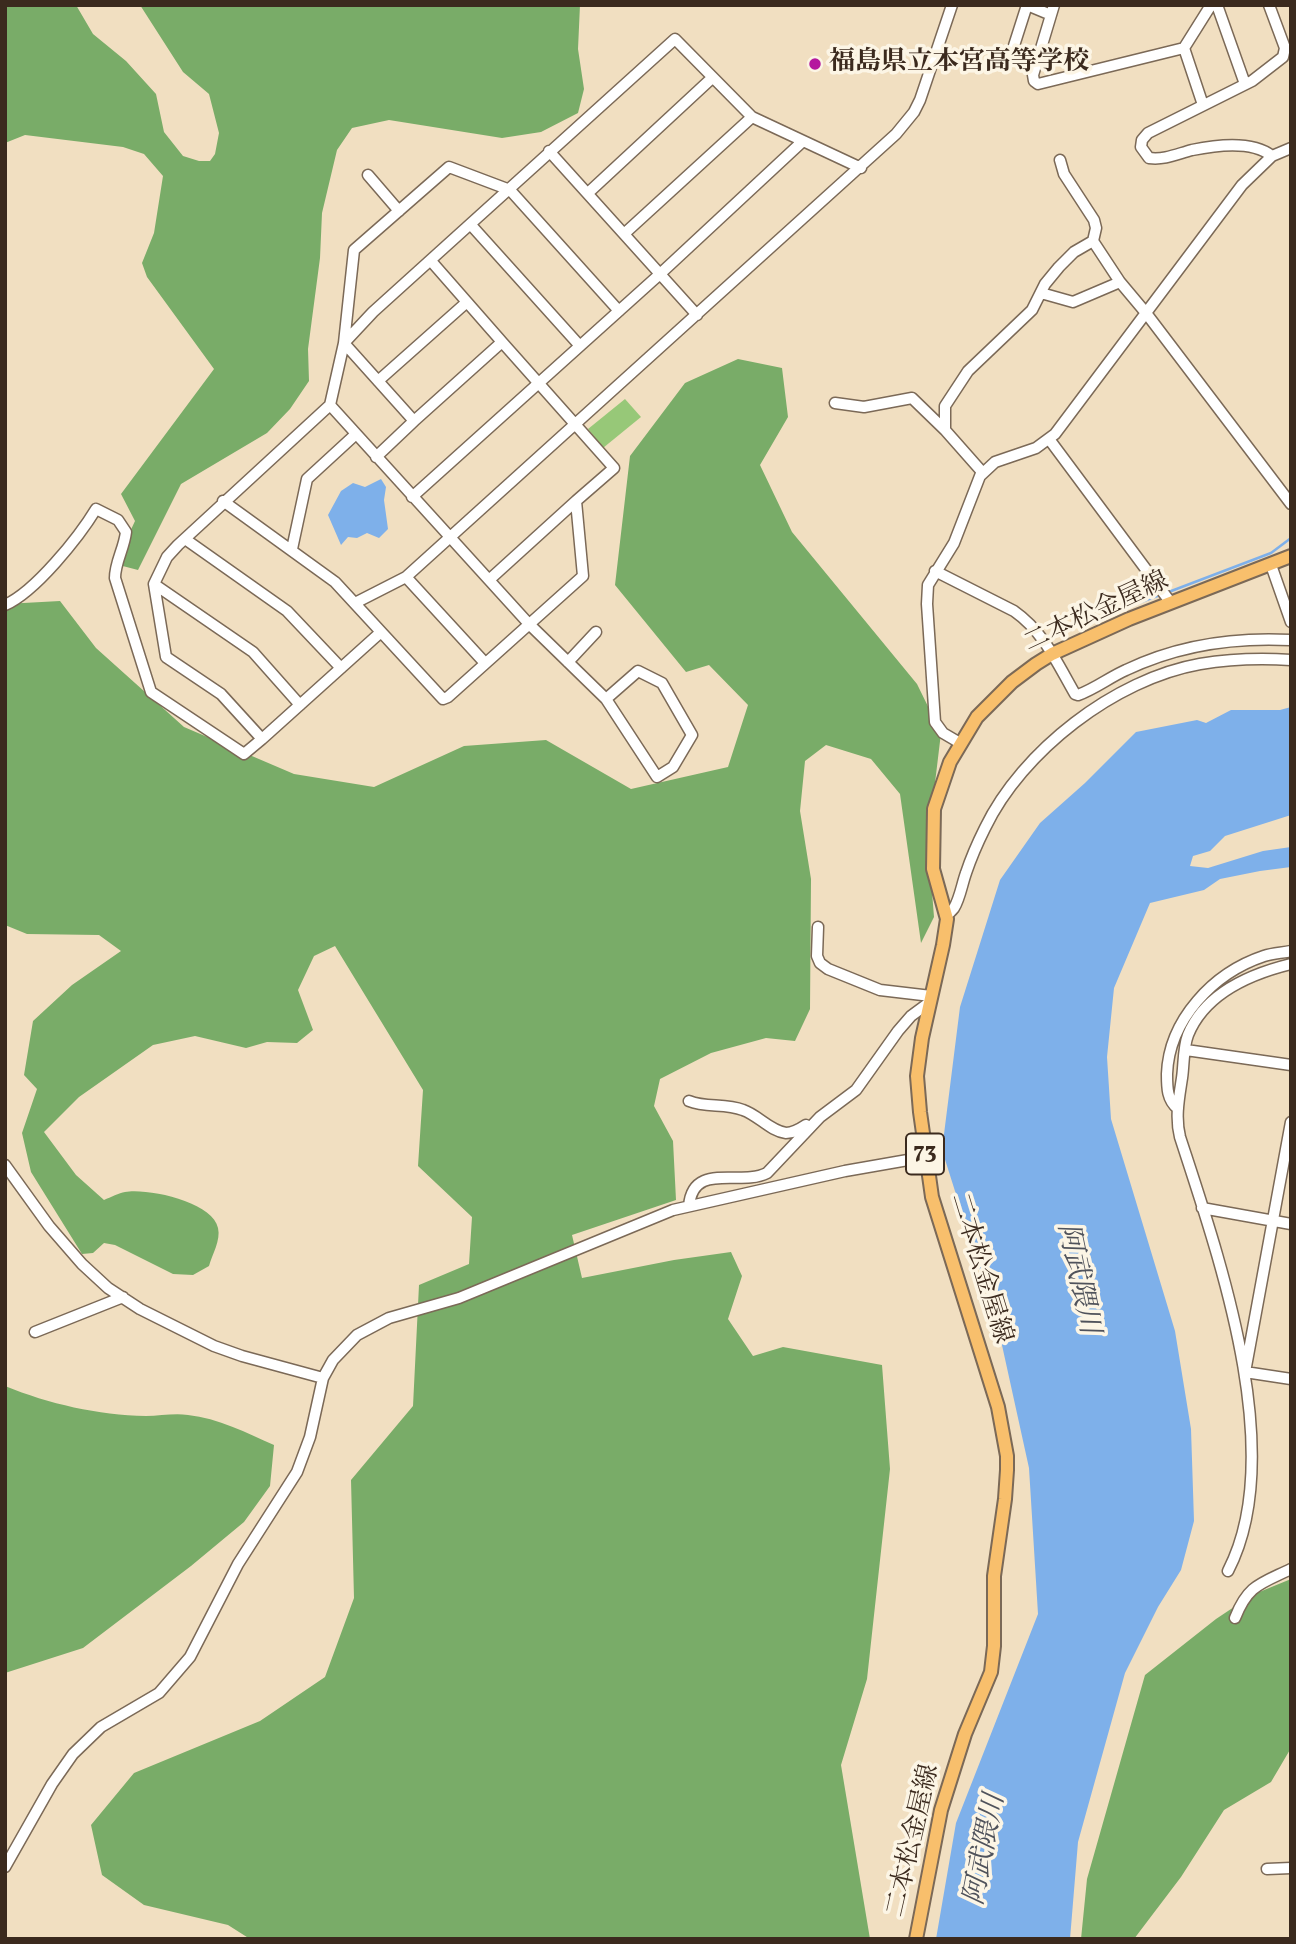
<!DOCTYPE html>
<html>
<head>
<meta charset="utf-8">
<style>
	body { margin:0 }
	#map { position:relative; width:1296px; height:1944px; overflow:hidden; background:#f1dfc1; font-family:Vollkorn,serif }
	canvas { display:block }
	.frame { position:absolute; inset:0; border:7px solid #3b2a1e; pointer-events:none }
</style>
</head>
<body>
<div id="map">
<canvas width="1296" height="1944"></canvas>
<div class="frame"></div>
</div>
<script>
const context = document.querySelector('canvas').getContext('2d');
context.lineJoin = 'round';
function fill(path, color) { context.fillStyle = color; context.fill(path, 'evenodd'); }
function trace(path, color, width, dash) { context.strokeStyle = color; context.lineWidth = width; context.lineCap = dash ? 'butt' : 'round'; context.setLineDash(dash || []); context.stroke(path); }
function write(font, color, halo, rows, align = 'center') {
  context.font = font + ' Vollkorn,"Noto Serif JP",serif'; context.lineWidth = 7; context.setLineDash([]); context.textBaseline = 'middle'; context.strokeStyle = halo; context.fillStyle = color; for (const [text, x, y, turn = 0] of rows) {
    context.save(); context.translate(x, y); context.rotate((+turn || 0) * Math.PI / 180); context.textAlign = isNaN(turn) ? turn : align; if (halo) context.strokeText(text, 0, 0); context.fillText(text, 0, 0); context.restore();
  }
}
const green = new Path2D(`
	M625 399 641 417 603 448 588 429Z`);
const forest = new Path2D(`
	M5 5H76L93 34 126 61 156 94 164 132 183 156 199 161H210L215 154 219 133 209 94 183 72 140 5H580L578 49 584 89 578 113 541 132 502 138 389 120 352 128 337 150 322 213 320 258 308 349 309 381 290 409 267 433 181 484 138 570 115 564 135 521 121 494 214 369 147 277 142 263 154 233 163 176 144 154 123 147 25 135 5 143Z
	M738 359 782 368 788 417 760 465 792 532 917 684 941 733 928 841 934 917 921 943 900 794 871 759 826 745 805 761 800 811 811 879 810 1009 795 1041 766 1038 711 1053 660 1079 654 1106 673 1141 676 1200 572 1235 582 1278 674 1260 731 1252 742 1276 728 1319 753 1356 783 1347 882 1365 890 1469 867 1679 841 1765 870 1939H250L228 1925 144 1905 102 1875 91 1825 134 1773 260 1721 325 1677 354 1598 351 1480 413 1406 419 1285 469 1264 472 1217 418 1166 423 1090 335 946 314 956 298 990 313 1030 297 1043 267 1042 246 1048 195 1036 153 1045 79 1097 44 1132 76 1175 104 1200C111 1197 119 1193 125 1192 148 1188 213 1202 218 1228 221 1240 212 1255 209 1266L193 1275 173 1274 115 1245 104 1243 93 1253 82 1254 31 1172 22 1133 37 1089 24 1075 33 1021 72 985 121 951 99 935 27 934 5 925V604L60 601 96 648 184 727 294 774 374 787 464 746 546 740 631 789 728 767 748 705 709 665 686 672 615 585 630 456 685 383Z
	M5 1386C49 1404 98 1415 146 1416 160 1416 174 1413 188 1415 218 1418 247 1433 274 1445L270 1486 244 1522 191 1566 83 1648 5 1673Z
	M1291 1579V1748L1271 1782 1224 1810 1181 1877 1134 1939H1081L1087 1879 1145 1675 1216 1619 1252 1595Z`);
const water = new Path2D(`
	M381 479 386 487 384 500 388 529 379 538 367 533 357 538 348 537 341 545 328 515 341 491 353 483 365 487Z
	M1291 707V815L1225 836 1210 851 1193 856 1190 866 1208 868 1263 851 1291 847V867L1260 871 1220 879 1204 890 1150 903 1114 988 1107 1057 1111 1119 1175 1331 1191 1429 1194 1521 1181 1570 1158 1607 1125 1673 1078 1842 1070 1939H936L956 1823 1038 1614 1029 1468 998 1327 942 1150 960 1007 1000 880 1040 823 1085 783 1136 732 1197 720 1206 723 1231 710H1280Z`);
const stream = new Path2D(`
	M1166 593 1271 553 1291 538
	M1051 635 1160 595`);
const minor = new Path2D(`
	M1027 5 1051 15
	M1054 5 1033 75 1034 81 1038 84 1184 48 1211 5
	M1217 5 1245 84
	M1269 5 1285 48 1283 57 1252 81 1148 133 1142 140 1141 147 1149 158C1165 160 1177 154 1192 150 1216 145 1252 140 1272 156
	M1184 48 1203 105
	M1011 55 1027 5
	M549 151 697 315
	M1060 160 1064 174 1094 220 1096 228 1093 241
	M368 175 399 211
	M588 193 712 78
	M471 225 580 346
	M624 234 752 117
	M431 261 502 342
	M1041 293 1073 302 1120 282
	M344 343 373 312 675 39 752 117 861 168
	M378 381 467 302
	M835 403 864 407 912 398 945 430
	M330 405 529 624 606 699 657 777 673 767 692 735 662 683 638 671 606 699
	M1049 439 1171 603
	M376 457 414 421
	M983 473 945 430V406L968 371 1032 310 1045 284 1059 267 1074 252 1093 241 1120 282 1146 313 1291 504
	M412 497 660 274 803 141
	M223 501 335 582 443 699 448 697 583 576 576 501 614 468 502 342 414 421 344 343
	M185 539 287 611 341 668
	M292 549 307 479 356 434
	M1271 565 1291 622
	M935 571 1014 611C1044 632 1057 663 1075 694L1078 695C1095 689 1110 677 1126 670 1178 645 1234 637 1291 640
	M406 577 485 663
	M489 580 576 501
	M154 584 253 652 300 705
	M355 603 406 577 896 134 914 112 920 100 952 5
	M5 605C35 592 79 537 96 509L118 520 126 532C124 549 115 562 115 578L151 692 244 754 262 739
	M381 632 262 739 221 694 166 657 154 584 167 557 178 545 330 405 344 343 354 250 449 167 510 190 619 311
	M568 662 596 632
	M960 743 943 733 935 722 927 604 928 585 954 543 980 476 995 462 1036 448 1055 434 1242 185 1272 156 1291 148
	M946 915C950 913 951 912 954 908 960 898 962 884 966 873 971 858 978 842 985 828 1022 751 1115 679 1200 664 1230 659 1260 658 1291 660
	M818 927 817 956 820 963 828 969 880 990 931 996
	M1186 1050 1291 1065
	M689 1101C706 1108 725 1103 743 1110 758 1115 770 1131 786 1133 794 1133 800 1129 806 1125
	M1178 1109C1167 1100 1167 1088 1167 1074 1169 1020 1213 973 1264 956 1273 953 1282 953 1291 951
	M1291 1122 1245 1372 1291 1379
	M5 1165 49 1226 82 1264 108 1288 140 1309 214 1346 242 1356 323 1378
	M689 1206C693 1161 740 1187 767 1173L820 1117 856 1090 898 1031 911 1016 930 1002
	M1202 1208 1291 1224
	M35 1332 123 1297
	M1228 1571C1289 1454 1218 1254 1180 1137 1175 1117 1179 1098 1182 1078 1184 1065 1183 1048 1188 1035 1205 993 1250 974 1291 964
	M1235 1618C1248 1585 1260 1584 1291 1569
	M5 1867 52 1784 73 1754 101 1727 159 1693 190 1657 238 1564 297 1472 310 1437 323 1378 333 1360 357 1335 389 1318 459 1298 673 1210 845 1171 925 1157
	M1267 1869 1291 1868`);
const major = new Path2D(`
	M916 1939 941 1810 965 1734 991 1672 994 1646V1576L1005 1499 1007 1470V1456L998 1407 932 1197 920 1112 917 1076 922 1038 943 945 947 919 933 869 934 809 950 762 977 717 1012 682 1036 664 1052 654 1129 619 1291 556`);
const markers = [
	[815,64,7,"#b5179e"]
];
const shields = [
	[925,1154,38]
];
const shieldNames = [
	["73",925,1154]
];
const poiNames = [
	["福島県立本宮高等学校",829,64]
];
const streetNames = [
	["二本松金屋線",1097,614,-25],
	["二本松金屋線",979,1269,73],
	["二本松金屋線",915,1841,-77]
];
const waterNames = [
	["阿武隈川",1076,1279,78],
	["阿武隈川",987,1850,-79]
];
fill(green, '#97c878');
fill(forest, '#79ac68');
fill(water, '#7eb0ea');
trace(stream, '#7eb0ea', 2.5);
trace(minor, '#7b6957', 13);
trace(major, '#7b6957', 16);
trace(minor, '#fff', 10);
trace(major, '#f8bf6c', 12);
for (const [x, y, r, color] of markers) { const dot = new Path2D(); dot.arc(x, y, r, 0, 2 * Math.PI); context.fillStyle = color; context.fill(dot); trace(dot, '#fcf5e5', 2.5); }
for (const [x, y, w] of shields) { const box = new Path2D(); box.roundRect(x - w / 2, y - 20.5, w, 41, 5); context.fillStyle = '#fcf5e5'; context.fill(box); trace(box, '#3b2a1e', 2); }
write('bold 24px', '#3b2a1e', null, shieldNames);
write('bold 26px', '#3b2a1e', '#fcf5e5', poiNames, 'left');
write('26px', '#3b2a1e', '#fcf5e5', streetNames);
write('italic 28px', '#4f525b', '#fcf5e5', waterNames);
</script>
</body>
</html>
